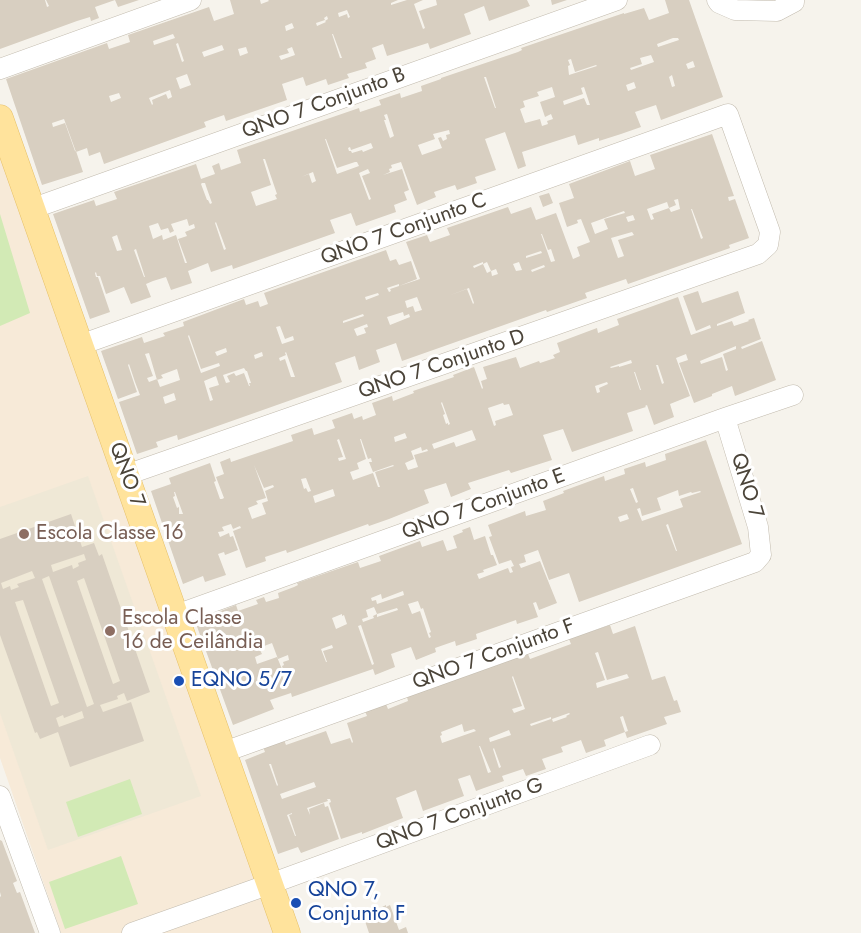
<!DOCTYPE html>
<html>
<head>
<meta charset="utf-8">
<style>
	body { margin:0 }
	canvas { display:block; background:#f6f3ec }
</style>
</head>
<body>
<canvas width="861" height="933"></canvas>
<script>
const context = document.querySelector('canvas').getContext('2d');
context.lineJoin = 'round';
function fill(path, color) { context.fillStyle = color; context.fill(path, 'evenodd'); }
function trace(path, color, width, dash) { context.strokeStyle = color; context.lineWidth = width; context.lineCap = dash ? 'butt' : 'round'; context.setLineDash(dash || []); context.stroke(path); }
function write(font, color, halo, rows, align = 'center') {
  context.font = font + ' Jost,sans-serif'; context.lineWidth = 6; context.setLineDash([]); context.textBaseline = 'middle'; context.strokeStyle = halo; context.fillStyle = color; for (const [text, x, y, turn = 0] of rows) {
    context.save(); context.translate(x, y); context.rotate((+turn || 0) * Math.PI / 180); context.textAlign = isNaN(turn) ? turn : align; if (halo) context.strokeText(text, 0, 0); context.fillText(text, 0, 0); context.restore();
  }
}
const commercial = new Path2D(`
	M0 155 277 933H61L0 758Z`);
const education = new Path2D(`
	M88 476 201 796 48 850 0 713V507Z`);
const green = new Path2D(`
	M0 214 30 313 0 326Z
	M130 779 142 814 78 837 66 802Z
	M121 856 138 904 65 929 49 882Z`);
const building = new Path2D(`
	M0 0H45L47 7 49 6 46 0H115L95 7 99 18 91 21 90 17 77 21 0 49Z
	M115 0H139L118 7Z
	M230 0H260L261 4 269 1 268 0H398L391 3V5L407 0H423L414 4 423 29 425 28 419 11 437 5 436 0H527L530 6 489 21 484 6 464 14 471 34 430 49 428 43 387 56 383 44 372 48 376 59 365 63 367 68 347 74 349 78 328 85 326 79 306 86 303 77 282 84 287 100 226 121 224 115 204 122 206 127 104 164 100 152 89 156 87 148 76 152 64 119 52 123 53 127 65 123 75 151H76L83 172 42 185 6 79 107 43 109 49 130 42 128 35 209 7 214 21 234 14ZM347 10 350 17 348 18 347 14 339 17 338 13ZM327 16 328 19 325 21 326 22 317 26 316 23 325 20 324 18ZM292 23 294 28 286 31 285 26ZM173 34 175 38 154 45 153 41ZM332 34H333L342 58H340ZM178 43 184 61 182 62 176 44ZM222 45 224 50 204 57 202 52ZM246 47 248 53 240 56 238 49ZM292 47 295 55 281 60 279 56 289 53 287 49ZM187 74 191 85 180 89 176 78ZM170 90 172 97 168 99 166 94 152 100 153 104 152 105 149 98ZM119 93 121 98 111 102 109 96Z
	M551 0H567L552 5Z
	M665 0H689L723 97 661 120 656 105 635 112 641 127 621 134 599 141V138L578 145 575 135 522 152 526 166 518 169 505 132 485 139 496 170 475 177 477 183 457 190 455 185 434 192 436 197 417 205 401 162 391 165 392 168 389 169 390 172 383 175 402 169 409 190 404 192 407 200 394 205 396 212 356 226 351 213 330 220 335 233 233 269 232 265 211 272 208 263 188 271 192 283 171 290 166 277 153 281 146 284 151 297 131 304 124 287 106 294 100 276H97L96 272 95 273 96 277H98L110 312 90 319 53 214 94 200 96 206 117 199 114 192 196 164 201 179 215 174 212 166 219 163 221 170 241 163 237 150 359 108 360 112 381 105 379 100 400 93 401 98 422 91 421 86 441 79V78L518 52 522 50 521 48 624 13V14L644 8 649 20 669 13ZM673 38H678L679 40 658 47 657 44ZM651 55 654 62 631 70 630 68 642 64 640 58ZM571 59 575 72 596 65 597 66 569 75 568 66 570 65 568 60ZM693 61 695 67 688 69 686 64ZM672 75 675 86 672 87 669 77ZM484 77H486L496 108H495ZM634 82 636 88 628 91 626 85ZM552 87 555 97 540 102 545 117 551 114 553 119 547 121 548 124 542 126 540 119 525 123 520 109 525 107 523 101 539 96 537 92ZM584 87 590 105H587L584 98 564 105 563 101 583 94 581 88ZM387 114 394 136 390 138 384 120H386L384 115ZM449 130 450 134 446 135 447 139 443 141 441 137 438 138 442 148 422 155 418 145 435 139 433 134ZM325 139H326L337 168 355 162H357L359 166 337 174ZM371 143 373 148 363 152 362 150 352 153 351 151H349L348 148 350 147 351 150ZM263 159H265L277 194 275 195 277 199 256 206 251 192 271 185ZM368 169 370 173 362 176 371 199 369 200 359 173ZM313 172 316 181 312 183 309 174 301 177ZM202 183H205L207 189 212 203 210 204 208 200H207L201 184ZM187 219 189 226 194 224 195 228 185 232 187 236 178 239 187 263H185L176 235 163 240 162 235 153 239 149 226 158 223 161 230 168 228 170 233 174 231 171 224ZM216 222 226 249 224 250 215 223ZM117 235 122 250 117 251 112 237ZM136 249 145 277H144L134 250Z
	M712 134 734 196 728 197 729 201 735 199 749 238 729 245 730 248 628 284 626 279 585 293 587 298 547 312 546 310 504 325 402 361 396 343 376 350 380 362 359 370 355 356 338 362 335 363 342 382 178 440 177 435 156 442 158 447 137 454 119 402 140 395 135 382 129 364 128 365 137 392 118 399 101 351 142 337 144 343 165 336 163 333 184 326 183 322 244 299 246 305 258 301 260 307 268 304 264 293 386 250 390 261 396 259 399 265 411 261 417 279 399 286V284L387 288 389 292 391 291 390 289 420 279 406 242 427 235 430 242 450 235 447 228 508 207 511 214 531 207 536 220 556 213 573 259 580 256 577 247 590 242 581 219 577 220 578 223 567 227 559 203 574 198 569 184 630 161 635 176 655 169 650 155ZM678 199 680 209 671 212 669 208 652 214 654 219 651 220 647 209 667 202 669 208 676 205 674 200ZM691 209H692L703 238 701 239ZM624 211 625 213 604 219 608 229 595 234 591 223ZM633 215 635 220 628 222 626 217ZM632 232 634 235 618 240 624 256 618 258 611 238ZM541 234H542L548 250 551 249 555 261 551 262ZM541 251 542 253 526 258V256ZM483 262V264L487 262 491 271 496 269 498 274 492 276 491 271 487 273 483 264 474 268 473 266ZM519 262 522 270 516 271 513 264ZM544 265 545 267 532 272 531 270ZM469 288 474 303 473 304 467 289 448 296ZM378 293 379 295 366 300 365 297ZM417 297 422 310 415 312 413 306 407 308 405 301ZM403 312 404 316 409 314 410 317 390 325 387 317ZM363 314 364 316 343 323V321ZM367 324 368 327 364 328 366 333 357 336 354 329ZM280 326 285 339 293 336 294 340 282 344 276 327ZM189 335 201 369 219 363 220 366 201 373 188 336ZM226 348 227 352 217 356 215 352ZM262 352 263 356 255 359 254 355ZM286 352 295 377H291L285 359 280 361 279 358 286 355 285 353ZM149 353 157 380 163 378 161 375 177 369 180 380 160 387 157 379 149 382 147 378 153 376 145 354ZM244 368 246 371H247L251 383H249L250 386H249L244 373 236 376 234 373 227 376 230 382 226 383 223 375ZM216 376 219 385 209 388 213 400 210 401 204 381ZM174 393 176 400 165 404 163 397Z
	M549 193 553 203 543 207 539 196Z
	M698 291 702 303 738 291 745 313 717 324V326L732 321 734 326 749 321 748 320 754 318 761 339 741 347 742 349 762 341 776 380 735 396 732 386 712 394V396L694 403 679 363 688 360 686 354 676 358 690 396 670 404 674 417 654 425 647 405 645 406 646 407 627 413 633 431 572 452 563 429 543 435 552 460 511 473 509 470 468 483 471 489 451 497 446 483 424 490 429 503 389 519 369 526 368 524 287 553 286 550 265 557 266 561 246 568 233 531 241 528 240 526 233 529 231 524 222 527 224 531 218 532 220 537 229 533 230 537 233 536 238 550 225 555 224 552 218 554 226 575 205 582 203 576 183 584 151 491 171 484 169 478 210 463 216 481 214 482 220 499H222L224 498 216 477 224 474 220 462 230 458 231 462 293 441 291 435 312 428 314 435 335 428 332 420 352 413 354 419 362 416 363 420 376 415 372 403 392 396 393 401 414 393 413 391 454 377 453 375 474 367 482 389 483 388 481 381 487 379 483 367 516 357 520 368 539 361 540 363 555 358 553 355 560 352 557 343 597 328 598 333 619 325 617 319 678 297 691 335 711 328 710 325 696 331 683 296ZM736 346V349L723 354 728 370 726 371 722 357 701 364 700 361ZM631 360 632 363 619 367V366L611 368 610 367ZM656 365H658L664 383 662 384ZM634 372H635L641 390H640ZM607 382 608 384 599 388 600 392 597 393 595 386ZM442 402 450 424 448 425V423L446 424 443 415 445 414 441 403ZM503 403 504 405 509 404 513 415 495 421 496 425 494 426 488 408ZM472 430 476 440 456 447 454 442 434 449 432 444ZM405 433 407 438 395 442 394 437ZM339 439 346 459 339 461 338 458 343 457 337 440ZM360 439H361L368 459 371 458 372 462H369L373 472 393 465 394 466 375 472 380 487H378L373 473 353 480 350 472 359 469 357 463 366 459ZM421 447 422 451 427 449 428 451 414 455 418 467 408 470 405 463 414 459 411 451ZM254 465 264 488 273 485 274 487 265 491 268 501 262 503 266 514 252 519 248 508 258 504 256 501 266 498ZM306 478 311 491 308 492 306 488 304 489 301 479ZM333 489 335 496 315 503 313 496ZM174 492H175L183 514H179V507L177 508 173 497 175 496Z
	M706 440 742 544 579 602 569 573 549 580 538 550 524 555 526 562 519 564 521 568 540 561 557 603 539 610 536 602 533 603 538 617 517 624 516 620 476 634 477 639 456 646 455 641 435 648 436 652 416 660 411 647 391 654 395 667 375 675 373 669 292 697 291 693 270 700 274 709 233 725 195 621 236 605 238 611 258 604 256 600 264 597 266 602 279 598 278 593 294 587 298 585 297 583 358 562 360 568 381 561 379 556 420 541 422 547 443 540 447 551 457 548 453 536 463 532 462 530 470 527 474 540 485 536 491 555H493L497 565 483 570 484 572 477 574 479 579 508 568 510 573 513 572 511 567 514 566 511 560 499 564 489 537 492 536 488 525 525 511 526 516 546 510 543 501 564 493 563 491 604 476 605 481 625 474 624 469 645 462 646 467 666 460 665 454ZM633 488 638 502 636 503 630 489ZM678 490 679 496 691 492 692 493 700 491 701 492 680 499 683 507 642 521 637 509 640 508 642 516 661 510 657 498ZM627 514 629 519 620 522 618 517ZM668 524 677 551H676L666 525ZM403 591 404 595 377 604 376 600 372 601 371 598 381 594 382 599ZM418 601 421 609 423 608 431 632 429 633 431 637 429 638 420 611 412 614 408 604ZM374 607 377 614 397 608 398 610 377 617V614L373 616 374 618 363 622 362 619 368 617 366 610ZM342 614V616L344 615 347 624 336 629 332 618ZM361 625 374 664 372 665 358 626ZM272 643 278 659 288 655 289 660 283 662 284 665 282 666 289 686H288L287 683 285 684 282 675 284 674 277 657 257 664 255 657 262 654 259 648ZM332 645 333 648 323 651 327 662H326L321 649Z
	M71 514 82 547 94 543 99 556 102 554 150 692 127 701 124 693 117 696 118 699 100 705 103 712 131 702 144 741 70 767 58 732 40 739 37 732 35 733 0 635V539ZM84 554 86 560 78 563 79 566 73 569 72 565 53 572 51 565ZM32 571 35 578 17 584 19 587 11 590 10 586 3 589 1 583ZM49 576 94 704 87 707 42 579ZM84 578 120 681 113 684 77 581ZM23 600 59 703 51 706 15 602ZM82 711 84 718 59 727 56 718 63 715 64 718Z
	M610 625 613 634 635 626 652 680 665 676 674 701 677 700 681 712 664 717 667 724 627 738 625 732 604 740 606 746 586 753 581 740 561 747 563 752 542 759 546 769 526 776 523 769 502 776 504 781 484 788 476 791 470 775 458 779 464 796 423 811 416 790 396 798 403 818 362 834V832L341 839 329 803 331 802 330 799H327L328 801 307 808 310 815 309 809 324 803 325 807 328 806 339 839 301 853 298 847 278 854 245 760 265 752 263 747 284 740 286 745 326 731 331 744 350 738 352 743 353 742 347 723 367 716 365 711 386 704 388 709 408 701 407 697 528 654 530 659 571 644 569 639ZM598 652 607 680 627 674 629 678 597 688 596 683 605 680 595 653ZM513 676 525 709 514 713 512 709 522 706 512 677ZM569 713 570 714 566 716 567 717 553 722 552 719ZM623 716 628 731 625 732 620 717ZM551 717V719L531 726 530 724ZM462 724 464 732 474 729 476 731 442 743 440 736 442 735 441 732ZM509 730 511 735 490 742 489 738ZM479 746H480L491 772 488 773ZM494 748 501 767 499 768 493 749ZM269 764H271L278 785 277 786ZM314 782 316 787 282 799 280 794ZM292 813V814L289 815 296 836H295L287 815Z
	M0 840 2 841 17 881 13 883 17 893 20 892 35 933H0V897L1 896 0 892Z
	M386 905V907L390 905 399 930 406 927 408 933H369L364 918 377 913 376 910Z`);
const minor = new Path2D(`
	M717 0 719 3 735 10 777 11 794 2V0
	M0 69 191 0
	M31 209 617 0
	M80 345 728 114 770 232 768 245 758 254 126 475
	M176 615 725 418 793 395
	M224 752 755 562 761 555 758 527 725 418
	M0 796 50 933
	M132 933 270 884 650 745`);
const major = new Path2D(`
	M0 118 287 933`);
const markers = [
	[24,534,6,"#8d6e63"],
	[110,631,6,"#8d6e63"],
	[179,681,6,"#1a4fb4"],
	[296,903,6,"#1a4fb4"]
];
const streetNames = [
	["QNO 7 Conjunto B",324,104,-20],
	["QNO 7 Conjunto C",404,230,-20],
	["QNO 7 Conjunto D",442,365,-19],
	["QNO 7",126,475,70],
	["QNO 7",746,486,73],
	["QNO 7 Conjunto E",484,505,-20],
	["QNO 7 Conjunto F",494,655,-20],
	["QNO 7 Conjunto G",460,815,-20]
];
const educationNames = [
	["Escola Classe 16",36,534],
	["Escola Classe",122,619],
	["16 de Ceilândia",122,643]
];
const transitNames = [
	["EQNO 5/7",191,681],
	["QNO 7,",308,891],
	["Conjunto F",308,915]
];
fill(commercial, '#f7ead8');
fill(education, '#efe8d6');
fill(green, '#d2eab5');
fill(building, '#d8cfc1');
trace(minor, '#c2bbae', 21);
trace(major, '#e6c16a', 27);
trace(minor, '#fff', 20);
trace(major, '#ffe39c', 26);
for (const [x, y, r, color] of markers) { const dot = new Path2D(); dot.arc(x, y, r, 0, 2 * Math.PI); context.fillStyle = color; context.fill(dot); trace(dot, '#fff', 2); }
write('21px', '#4b4439', '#fff', streetNames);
write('21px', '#785e54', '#fff', educationNames, 'left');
write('21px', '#164399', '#fff', transitNames, 'left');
</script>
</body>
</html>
